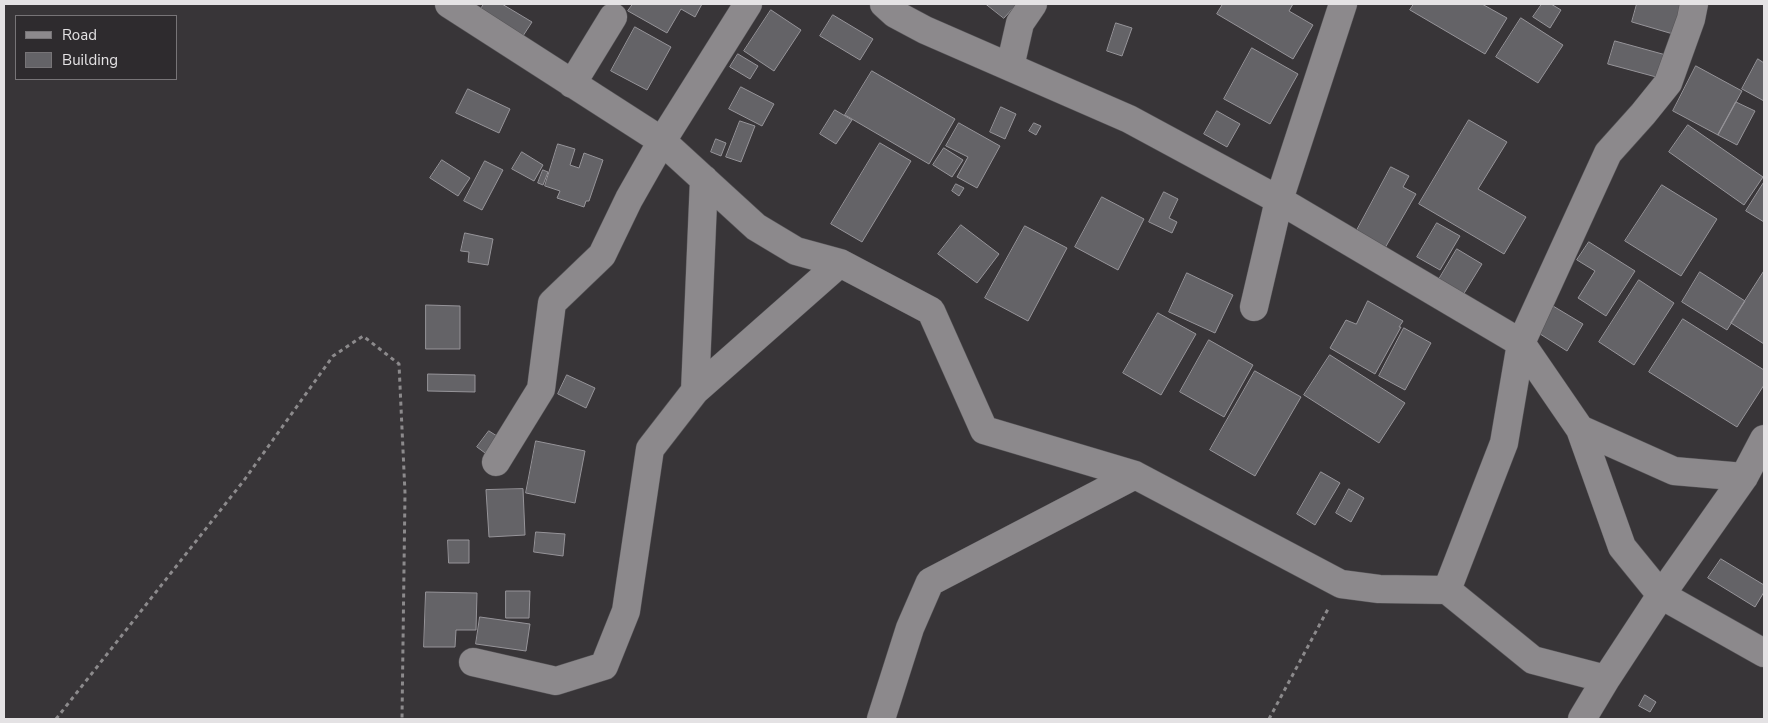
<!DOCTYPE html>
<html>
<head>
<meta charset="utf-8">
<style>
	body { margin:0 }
	#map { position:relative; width:1768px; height:723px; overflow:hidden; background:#383538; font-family:"Nunito Sans",sans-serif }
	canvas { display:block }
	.frame { position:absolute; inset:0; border:5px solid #e4e2e4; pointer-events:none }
	.legend { position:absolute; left:15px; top:15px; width:162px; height:65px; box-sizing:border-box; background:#2e2b2e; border:1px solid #777477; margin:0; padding:6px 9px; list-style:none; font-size:15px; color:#e4e2e4 }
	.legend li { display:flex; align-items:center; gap:10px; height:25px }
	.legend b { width:25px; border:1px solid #777477 }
</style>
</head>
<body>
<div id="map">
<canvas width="1768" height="723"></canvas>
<div class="frame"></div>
<ul class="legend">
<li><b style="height:6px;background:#8c898c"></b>Road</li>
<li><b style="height:14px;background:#646367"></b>Building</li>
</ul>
</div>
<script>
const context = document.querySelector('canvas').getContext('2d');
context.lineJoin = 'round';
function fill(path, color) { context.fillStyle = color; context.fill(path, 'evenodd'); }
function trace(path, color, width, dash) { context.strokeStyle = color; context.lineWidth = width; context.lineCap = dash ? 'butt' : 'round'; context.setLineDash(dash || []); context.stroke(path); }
const building = new Path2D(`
	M484 4H502L532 22 521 39 479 12Z
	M633 4H702L695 17 681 9 667 33 628 11Z
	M986 4H1017L1004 18Z
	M1223 4H1293L1289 11 1313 25 1293 59 1217 14Z
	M1414 4H1482L1507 18 1485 54 1410 10Z
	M1542 4H1551L1561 10 1550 28 1533 17Z
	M1637 4H1682L1673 34 1632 22Z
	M771 10 801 30 774 71 744 51Z
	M833 15 873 39 860 60 820 36Z
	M1521 18 1563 45 1538 83 1496 57Z
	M1116 23 1132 28 1122 56 1107 51Z
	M635 27 671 47 647 90 611 71Z
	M1615 41 1666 55 1660 78 1608 64Z
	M1252 48 1298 74 1270 124 1224 99Z
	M738 54 758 66 750 79 730 67Z
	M1758 59 1764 63V101L1742 89Z
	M1696 66 1742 91 1718 135 1673 111Z
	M872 71 955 119 929 164 845 115Z
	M741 87 774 104 762 126 729 109Z
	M468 89 510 109 499 133 456 113Z
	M1736 102 1755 111 1737 145 1718 135Z
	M1001 107 1016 114 1005 139 990 132Z
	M835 110 852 120 836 144 820 134Z
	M1217 111 1240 124 1227 147 1204 134Z
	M1469 120 1507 142 1478 189 1526 217 1504 254 1419 204Z
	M740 121 755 126 741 162 726 157Z
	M959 123 1000 146 977 188 957 177 968 157 946 146Z
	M1034 123 1041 126 1036 135 1029 131Z
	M1688 125 1763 177 1744 205 1669 152Z
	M716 139 726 143 721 156 711 152Z
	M880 143 911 161 862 242 831 224Z
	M558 144 575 149 570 165 579 168 584 153 603 160 589 201H586L584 207 557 198 560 191 545 186Z
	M944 148 963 160 952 177 933 165Z
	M522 152 543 165 534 181 512 169Z
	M442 160 470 178 458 196 430 178Z
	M485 161 503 170 482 210 464 201Z
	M1391 167 1409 176 1403 187 1416 194 1385 248 1356 232Z
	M543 170 548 172 543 185 538 183Z
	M1764 182V222L1746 211Z
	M956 184 964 188 959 196 952 191Z
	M1662 185 1717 219 1681 276 1625 241Z
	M1164 192 1178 199 1169 218 1177 222 1172 233 1149 222Z
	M1102 197 1144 219 1118 270 1075 247Z
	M1437 223 1460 236 1440 270 1417 257Z
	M961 225 999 254 977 283 938 254Z
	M1025 226 1067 248 1028 321 985 298Z
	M465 233 493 239 488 265 468 262 469 252 461 251Z
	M1589 242 1635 271 1606 316 1578 298 1595 271 1577 260Z
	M1457 249 1482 264 1463 295 1438 281Z
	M1764 271V344L1731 323Z
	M1700 272 1745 301 1727 330 1682 302Z
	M1187 273 1233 295 1215 333 1169 312Z
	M1639 280 1674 303 1634 365 1599 342Z
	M1368 301 1403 321 1399 327H1401L1375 374 1330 348 1346 320 1356 324Z
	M426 305 460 306V349H426Z
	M1553 306 1583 324 1567 351 1537 332Z
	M1158 313 1196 334 1161 395 1123 373Z
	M1683 319 1764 370V385L1737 427 1649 372Z
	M1404 328 1431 343 1405 390 1379 376Z
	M1209 340 1253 365 1224 417 1180 392Z
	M1330 355 1405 403 1379 443 1304 395Z
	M1255 371 1301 397 1255 476 1210 450Z
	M428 374 475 375V392L428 391Z
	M567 375 595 388 586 408 558 394Z
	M489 431 497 436 485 453 477 447Z
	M536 441 585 451 575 503 526 493Z
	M1321 472 1340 483 1315 525 1297 514Z
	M523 489 525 535 489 537 486 490Z
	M1349 489 1364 498 1351 522 1336 513Z
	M536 532 565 534 563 556 534 552Z
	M448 540H469V563H449Z
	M1721 559 1764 585V592L1755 607 1708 578Z
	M506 591H530L529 618H506Z
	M426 592 477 593 476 630H456L455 647H424Z
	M480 617 530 624 526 651 476 644Z
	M1645 695 1656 702 1650 712 1639 706Z`);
const path = new Path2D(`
	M56 719 245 479 333 356 363 336 399 364 405 493 402 719
	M1269 719 1328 609`);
const street = new Path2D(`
	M449 4 662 141 756 227 796 251 840 263 931 311 984 430 1135 475 1341 584 1379 589 1447 590 1533 660 1606 679
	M884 4 895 14 925 30 1129 119 1279 200 1521 343 1580 429 1674 471 1744 477
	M1010 67 1020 23 1033 4
	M572 84 613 17
	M1254 307 1279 200 1343 4
	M695 391 704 179
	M1580 429 1622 547 1661 595 1764 653
	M496 462 541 389 552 303 602 255 629 199 662 141 748 4
	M1447 590 1504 443 1521 343 1608 153 1643 114 1668 83 1691 19 1694 4
	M473 662 556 681 604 666 626 611 650 449 695 391 840 263
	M881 719 910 628 930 582 1135 475
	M1582 719 1606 679 1661 595 1744 477 1764 439`);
fill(building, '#646367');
trace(building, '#969499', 1);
trace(street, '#565457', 29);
trace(path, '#8c8a8c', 3, [4, 4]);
trace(street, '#8c898c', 28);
</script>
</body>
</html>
